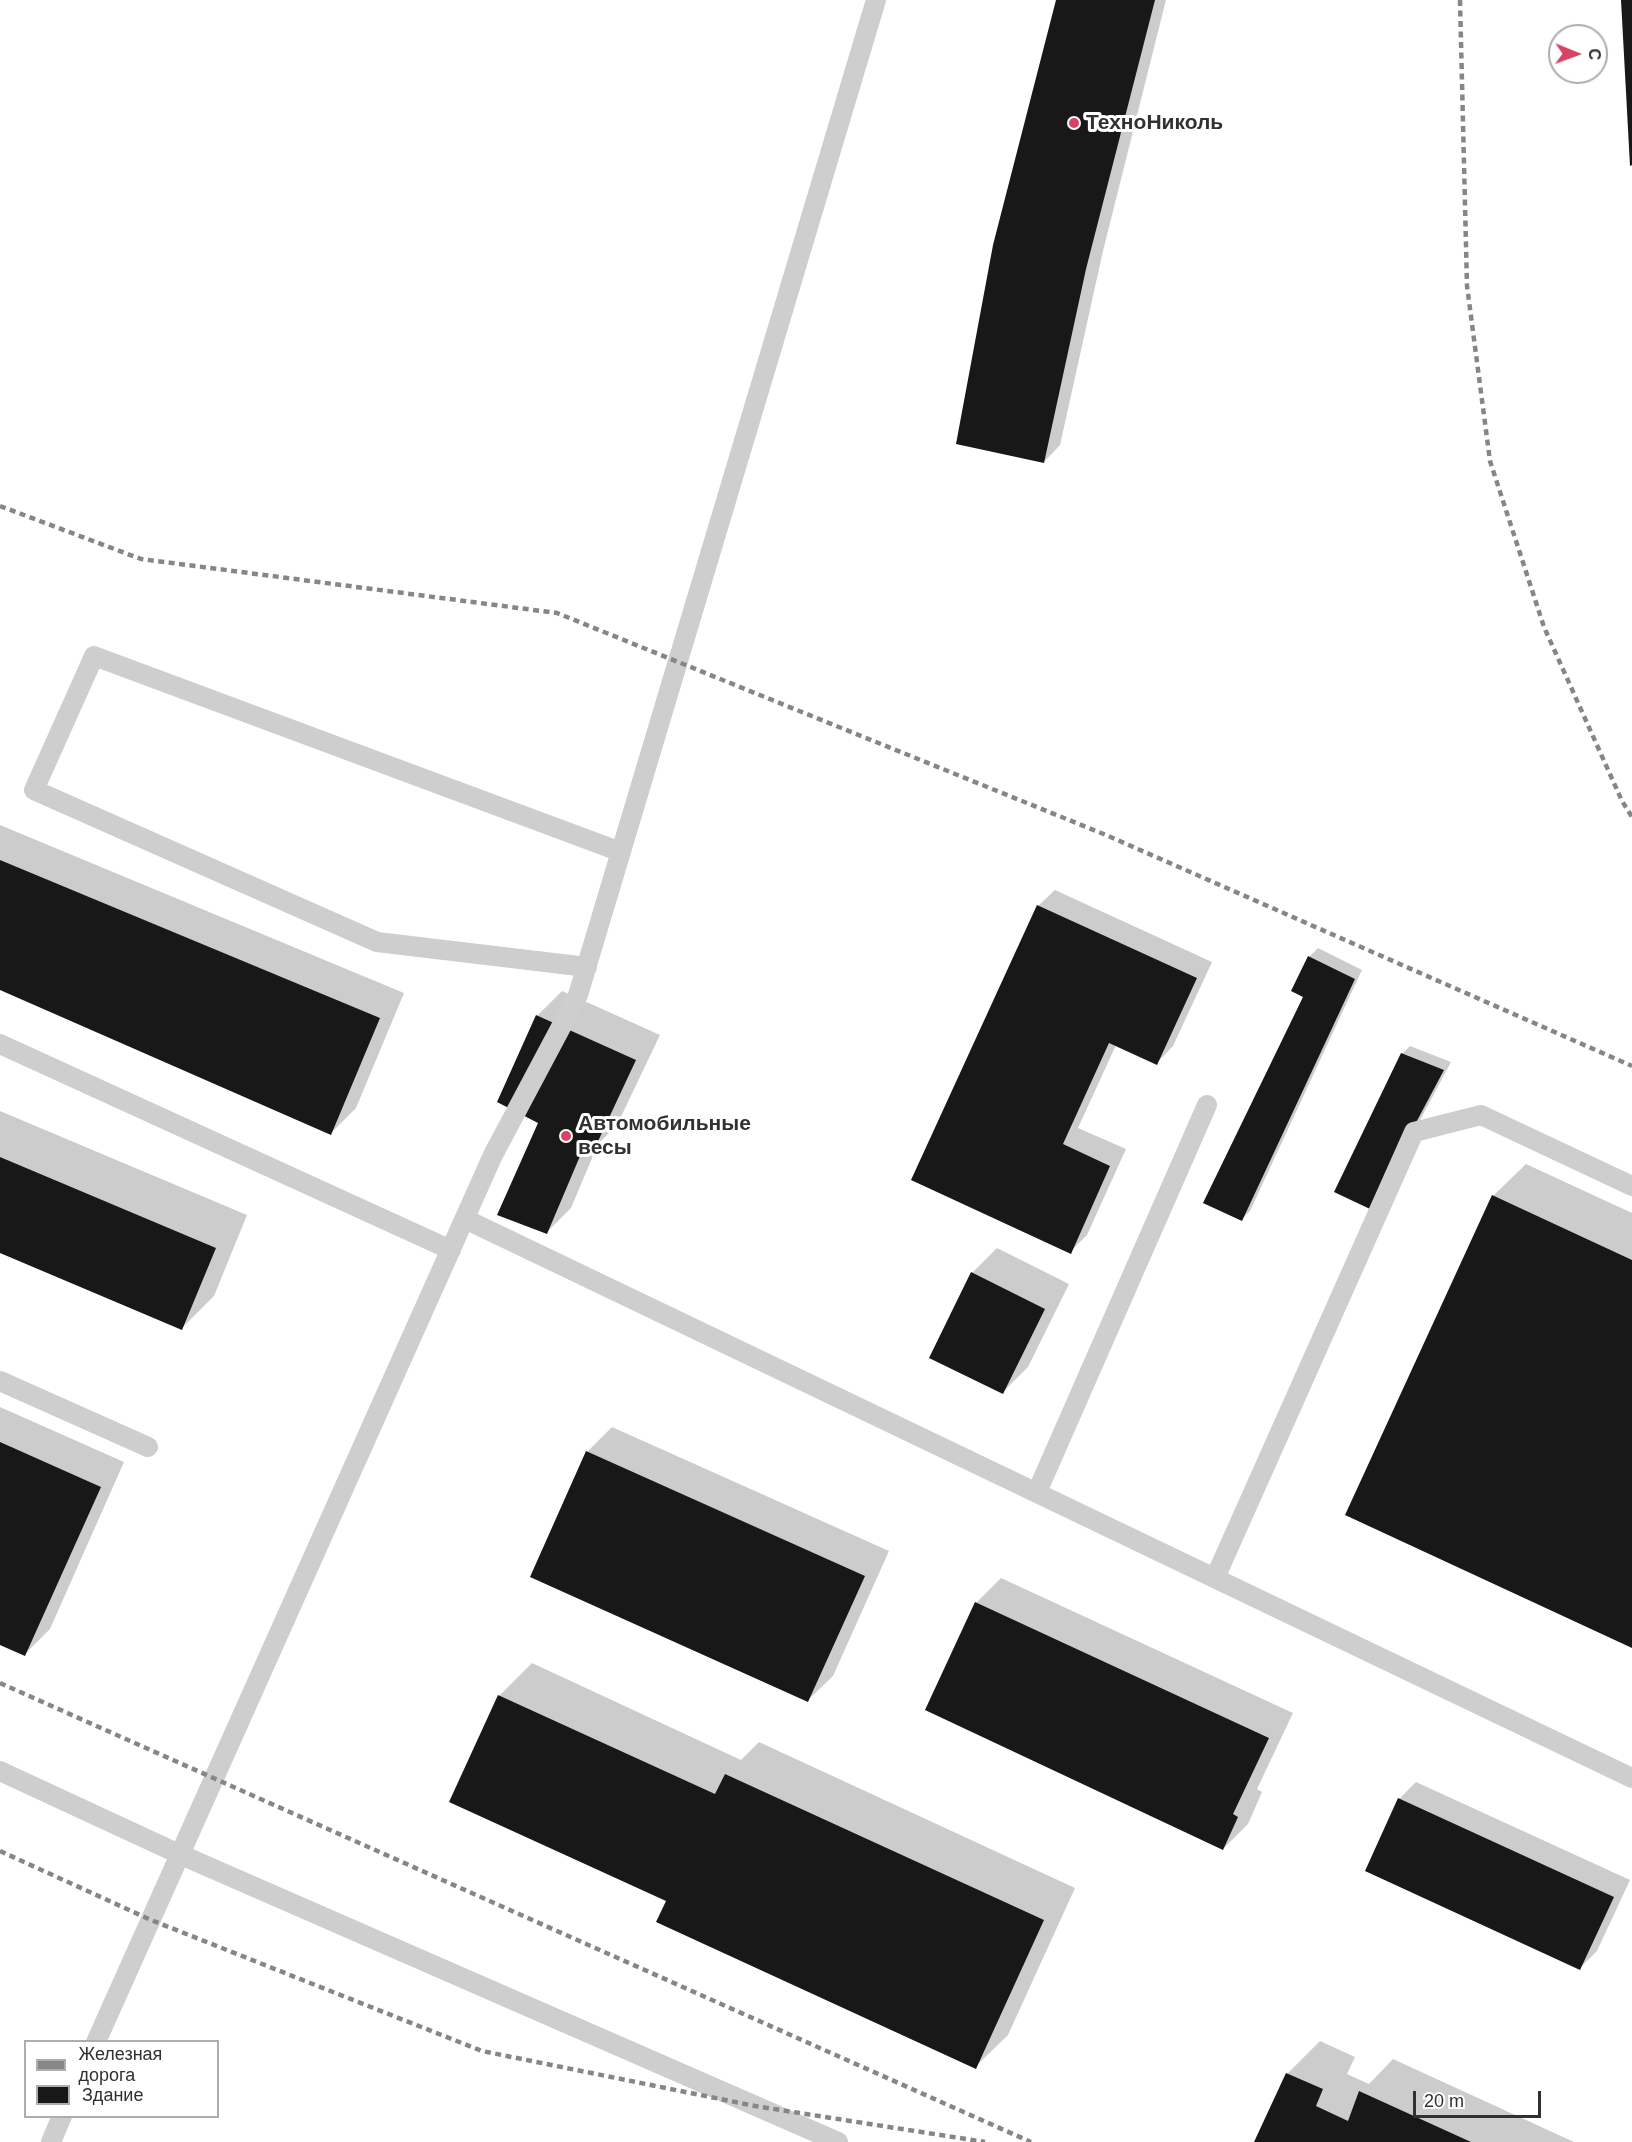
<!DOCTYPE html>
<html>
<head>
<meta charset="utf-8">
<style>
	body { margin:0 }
	#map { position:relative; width:1632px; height:2142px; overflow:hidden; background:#fff; font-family:Helvetica,sans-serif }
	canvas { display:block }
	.legend { position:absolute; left:24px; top:2040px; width:195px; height:78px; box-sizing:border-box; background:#fff; border:2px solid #adadad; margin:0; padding:8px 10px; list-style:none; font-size:18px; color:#313131 }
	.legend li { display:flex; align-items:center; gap:12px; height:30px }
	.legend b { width:30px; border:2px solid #adadad }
	.north { position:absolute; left:1548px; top:24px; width:60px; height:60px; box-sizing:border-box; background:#fff; border:2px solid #adadad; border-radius:50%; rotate:91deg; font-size:16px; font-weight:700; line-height:24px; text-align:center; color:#313131 }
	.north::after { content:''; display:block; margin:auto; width:21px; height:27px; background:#d84365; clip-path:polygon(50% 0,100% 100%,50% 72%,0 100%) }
	.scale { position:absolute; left:1413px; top:2091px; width:128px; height:27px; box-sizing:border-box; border:3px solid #313131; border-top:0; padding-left:8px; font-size:18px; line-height:21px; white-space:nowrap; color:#313131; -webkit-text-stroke:4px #fff; paint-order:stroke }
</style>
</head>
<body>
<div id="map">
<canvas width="1632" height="2142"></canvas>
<ul class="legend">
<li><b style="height:8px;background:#868686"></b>Железная дорога</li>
<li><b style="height:16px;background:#181818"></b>Здание</li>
</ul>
<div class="north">С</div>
<div class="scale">20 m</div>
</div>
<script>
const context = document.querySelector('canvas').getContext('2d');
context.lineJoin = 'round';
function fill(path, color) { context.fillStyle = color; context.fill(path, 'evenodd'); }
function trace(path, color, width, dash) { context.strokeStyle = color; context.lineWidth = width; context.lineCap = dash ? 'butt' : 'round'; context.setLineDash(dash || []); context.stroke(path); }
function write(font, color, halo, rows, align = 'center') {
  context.font = font + ' Helvetica,sans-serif'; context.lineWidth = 6; context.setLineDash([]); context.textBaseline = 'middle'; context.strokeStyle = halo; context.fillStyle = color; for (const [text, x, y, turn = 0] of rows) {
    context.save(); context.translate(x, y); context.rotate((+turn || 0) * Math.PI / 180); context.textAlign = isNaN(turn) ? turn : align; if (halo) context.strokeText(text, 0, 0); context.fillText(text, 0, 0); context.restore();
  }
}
const shadow = new Path2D(`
	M1057 0H1166L1103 251 1060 445 1044 462Z
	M0 825 404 993 356 1108 331 1133 0 988Z
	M1055 890 1212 962 1173 1046 1157 1063 1116 1045 1078 1128 1126 1149 1087 1235 1070 1252 1038 906Z
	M1318 948 1362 970 1250 1211 1242 1219 1305 996 1293 991 1310 956Z
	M562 991 660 1035 617 1125 598 1144 571 1208 546 1233 537 1016Z
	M1410 1046 1451 1062 1378 1199 1402 1054Z
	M0 1111 247 1215 214 1296 182 1328 0 1252Z
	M1526 1164 1632 1213V1646L1493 1196Z
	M997 1248 1069 1284 1028 1367 1003 1392 972 1273Z
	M0 1407 124 1462 50 1629 25 1654 0 1643Z
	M612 1427 889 1551 833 1676 808 1700 587 1452Z
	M1001 1578 1293 1713 1257 1789 1262 1792 1248 1824 1223 1849 976 1603Z
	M532 1663 741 1760 759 1742 1075 1888 1008 2035 975 2067 668 1900 451 1801 499 1696Z
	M1416 1782 1630 1880 1597 1951 1580 1968 1399 1799Z
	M1320 2041 1355 2057 1347 2074 1369 2084 1393 2059 1574 2142H1256L1287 2074Z`);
const building = new Path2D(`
	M1056 0H1155L1086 269 1044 463 956 444 993 245Z
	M1621 0H1632V165L1630 166Z
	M0 860 380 1018 331 1135 0 990Z
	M1037 905 1197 978 1157 1065 1109 1043 1063 1144 1110 1166 1071 1254 911 1180Z
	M1308 956 1355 979 1242 1221 1203 1203 1303 997 1291 991Z
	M536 1015 636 1060 593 1152 583 1149 547 1234 497 1215 538 1123 497 1102Z
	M1401 1053 1444 1070 1370 1209 1334 1192Z
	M0 1157 216 1248 182 1330 0 1253Z
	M1492 1195 1632 1260V1648L1345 1515Z
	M971 1272 1045 1309 1003 1394 929 1358Z
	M0 1442 101 1487 25 1656 0 1645Z
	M586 1451 865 1576 808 1702 530 1577Z
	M975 1602 1269 1738 1233 1814 1238 1817 1223 1850 925 1710Z
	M498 1695 715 1794 725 1774 1044 1920 976 2069 656 1922 666 1901 449 1802Z
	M1398 1798 1614 1897 1580 1970 1365 1871Z
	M1286 2073 1323 2089 1316 2106 1348 2121 1359 2091 1471 2142H1254Z`);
const lane = new Path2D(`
	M587 967 377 942 34 790 94 656 621 852
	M0 1044 451 1250
	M465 1219 1632 1778
	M0 1381 148 1447
	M1037 1492 1207 1105
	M1215 1578 1414 1132 1481 1115 1632 1186
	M0 1771 179 1854 838 2142
	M96 2042 493 1155 578 995 876 0
	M51 2142 62 2116`);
const rail = new Path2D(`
	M1460 0 1467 286 1490 461 1544 627 1622 801 1632 817
	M0 506 141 559 557 613 1106 835 1632 1066
	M0 1683 1031 2142
	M0 1851 151 1920 482 2051 755 2106 985 2142`);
const markers = [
	[1074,123,6,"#d84365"],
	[566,1136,6,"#d84365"]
];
const poiNames = [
	["ТехноНиколь",1086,123],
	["Автомобильные",578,1124],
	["весы",578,1148]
];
fill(shadow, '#0003');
fill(building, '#181818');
trace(lane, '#cecece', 20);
trace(rail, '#868686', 4.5, [6, 4.5]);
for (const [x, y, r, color] of markers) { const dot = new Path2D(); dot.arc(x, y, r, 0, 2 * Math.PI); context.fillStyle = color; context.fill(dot); trace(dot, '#fff', 2); }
write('bold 21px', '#313131', '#fff', poiNames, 'left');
</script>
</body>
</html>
